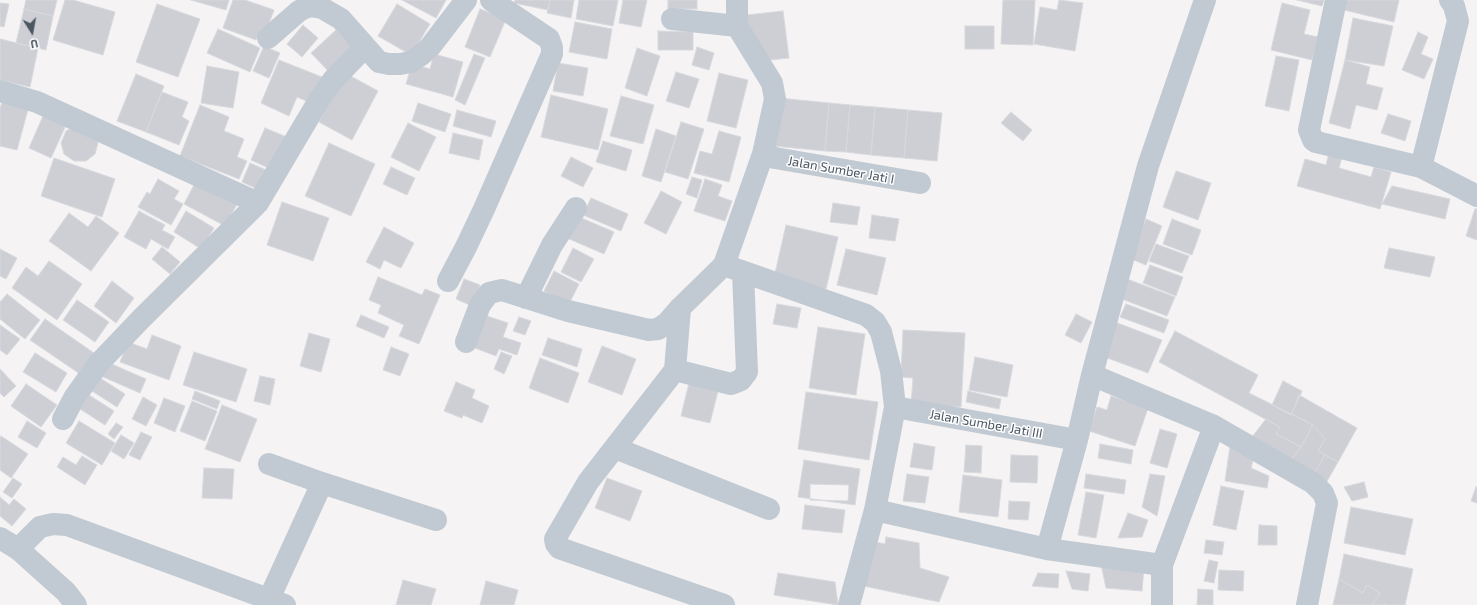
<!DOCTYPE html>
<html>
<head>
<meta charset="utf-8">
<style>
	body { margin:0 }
	#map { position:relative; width:1477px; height:605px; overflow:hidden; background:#f5f3f3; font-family:"Exo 2",sans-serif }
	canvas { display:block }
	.north { position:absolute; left:12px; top:12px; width:40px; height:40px; -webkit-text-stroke:3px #fff; paint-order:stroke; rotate:169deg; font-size:11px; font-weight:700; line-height:16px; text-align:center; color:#4a5661 }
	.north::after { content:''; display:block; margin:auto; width:14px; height:18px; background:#4a5661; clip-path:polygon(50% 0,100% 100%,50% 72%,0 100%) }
</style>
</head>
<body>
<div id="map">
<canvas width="1477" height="605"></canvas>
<div class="north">U</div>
</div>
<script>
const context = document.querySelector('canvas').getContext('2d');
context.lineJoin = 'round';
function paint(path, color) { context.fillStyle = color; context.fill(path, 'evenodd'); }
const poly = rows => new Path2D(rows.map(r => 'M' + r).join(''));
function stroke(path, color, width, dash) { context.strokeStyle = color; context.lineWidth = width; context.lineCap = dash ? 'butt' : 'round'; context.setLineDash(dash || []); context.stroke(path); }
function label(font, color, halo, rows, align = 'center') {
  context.font = font + ' "Exo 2",sans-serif'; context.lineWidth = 3; context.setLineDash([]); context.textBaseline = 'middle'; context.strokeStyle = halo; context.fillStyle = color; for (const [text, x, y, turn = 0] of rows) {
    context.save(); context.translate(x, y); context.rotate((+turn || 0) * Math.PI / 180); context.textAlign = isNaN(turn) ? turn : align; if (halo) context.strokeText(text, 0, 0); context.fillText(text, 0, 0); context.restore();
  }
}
const building = poly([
	[26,0,57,0,53,16,24,9,26,0],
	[65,0,73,0,115,12,103,55,53,40,65,0],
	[191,0,229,0,226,10,191,0],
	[233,0,245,0,274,10,265,34,259,33,256,40,223,28,233,0],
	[402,0,446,0,436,18,402,0],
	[515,0,550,0,548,10,514,3,515,0],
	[550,0,574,0,571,18,547,13,550,0],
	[579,0,618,0,613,26,576,19,579,0],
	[623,0,647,0,641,27,619,23,623,0],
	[668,0,697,0,697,9,668,9,668,0],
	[1003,0,1035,0,1033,45,1001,44,1003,0],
	[1059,0,1083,3,1075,51,1034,44,1040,7,1057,10,1059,0],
	[1297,0,1324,0,1322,6,1297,0],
	[1346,0,1399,0,1394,22,1344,10,1346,0],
	[0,3,9,4,4,27,0,26,0,3],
	[1282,3,1310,10,1304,34,1318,37,1312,60,1271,50,1282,3],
	[157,4,200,19,178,77,136,62,157,4],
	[397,4,430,24,411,55,378,36,397,4],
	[24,9,53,16,46,50,16,43,24,9],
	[480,9,506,19,490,57,465,47,480,9],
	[783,11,789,58,761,61,750,44,747,15,783,11],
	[1353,18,1393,26,1384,66,1345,60,1353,18],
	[575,22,612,29,607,59,569,52,575,22],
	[303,25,318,38,302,57,287,44,303,25],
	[965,26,994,26,994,49,965,49,965,26],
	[218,29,260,48,250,72,207,53,218,29],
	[336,30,355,50,330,73,311,53,336,30],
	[658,31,693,32,693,50,658,50,658,31],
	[1418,32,1428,37,1421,54,1433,59,1424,79,1402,70,1418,32],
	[0,39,38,48,30,87,0,80,0,39],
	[264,46,280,53,269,78,253,71,264,46],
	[697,47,714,53,709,70,692,65,697,47],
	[637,48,660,56,647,96,625,88,637,48],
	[434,54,463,62,453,97,406,84,412,64,430,69,434,54],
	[474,54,485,58,465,105,455,100,474,54],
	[1276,56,1299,60,1289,111,1265,106,1276,56],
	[279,60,322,77,311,103,297,97,289,116,261,103,279,60],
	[1345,60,1370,67,1366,84,1383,88,1377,110,1356,105,1350,129,1329,123,1345,60],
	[558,63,588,68,583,96,553,91,558,63],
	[207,66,239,72,233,108,201,103,207,66],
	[676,72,699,79,689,108,666,101,676,72],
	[345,73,378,91,352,140,319,122,345,73],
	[719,73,748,80,736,128,707,121,719,73],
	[136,74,164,86,146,132,117,121,136,74],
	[162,92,188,102,182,117,189,121,179,145,146,132,162,92],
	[4,95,30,102,17,150,0,146,0,109,4,95],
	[551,95,608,109,598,150,541,137,551,95],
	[621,96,654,105,643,144,610,136,621,96],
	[779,98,829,103,825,151,774,146,779,98],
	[418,103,451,114,445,132,412,121,418,103],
	[829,103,850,105,846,152,825,151,829,103],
	[200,105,229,117,224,131,244,139,237,157,247,161,239,179,180,156,200,105],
	[850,105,875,107,871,155,846,152,850,105],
	[875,107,908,110,904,158,871,155,875,107],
	[457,110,496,121,491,137,453,126,457,110],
	[908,110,942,113,937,161,904,158,908,110],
	[1011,112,1032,130,1023,141,1001,123,1011,112],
	[1388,114,1411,121,1405,141,1381,133,1388,114],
	[43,116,66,125,51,158,29,148,43,116],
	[681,122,704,129,688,179,665,172,681,122],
	[408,123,436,137,419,171,391,157,408,123],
	[71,128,97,137,98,143,95,154,86,161,74,161,64,154,61,143,66,131,71,128],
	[265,128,289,138,275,171,251,160,265,128],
	[656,129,676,136,661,182,642,176,656,129],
	[719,131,741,137,729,182,694,173,700,151,712,154,719,131],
	[453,133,483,140,479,160,449,153,453,133],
	[603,141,632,150,626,171,596,162,603,141],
	[329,143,375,164,351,216,305,196,329,143],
	[1329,153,1342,157,1339,168,1371,177,1374,167,1391,172,1380,209,1297,186,1305,159,1326,165,1329,153],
	[571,157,593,168,583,187,561,176,571,157],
	[54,158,115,179,102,217,41,196,54,158],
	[250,163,271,172,262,191,242,182,250,163],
	[391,167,415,178,407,195,383,184,391,167],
	[1176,171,1211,183,1198,220,1163,207,1176,171],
	[692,177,702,180,697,198,686,194,692,177],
	[158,179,179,191,174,199,183,204,171,225,138,207,147,192,150,194,158,179],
	[705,179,722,185,718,196,732,201,725,221,694,211,705,179],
	[195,183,237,204,225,226,184,204,195,183],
	[1392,186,1450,199,1445,219,1382,204,1392,186],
	[661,191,682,202,666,234,644,223,661,191],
	[591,198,628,214,621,231,583,215,591,198],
	[282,202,329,218,313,261,267,245,282,202],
	[833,203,860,207,857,225,830,222,833,203],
	[1475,209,1477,209,1477,240,1466,236,1475,209],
	[139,211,165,225,162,230,175,237,168,249,151,239,146,249,124,237,139,211],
	[186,211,214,228,201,249,174,232,186,211],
	[69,213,88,227,96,216,119,233,91,271,49,241,69,213],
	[872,215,899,219,895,241,869,238,872,215],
	[577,216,614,232,604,254,567,238,577,216],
	[1146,219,1162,226,1146,265,1131,259,1146,219],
	[1172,219,1201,230,1192,255,1163,244,1172,219],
	[786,225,838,237,826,289,774,278,786,225],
	[384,227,414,243,401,268,384,260,380,269,366,262,384,227],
	[1156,244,1189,256,1182,273,1149,261,1156,244],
	[162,247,180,262,170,274,152,259,162,247],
	[573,248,594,259,581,282,561,272,573,248],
	[1389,248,1435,257,1430,277,1384,268,1389,248],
	[0,249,17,258,6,279,0,276,0,249],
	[846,249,886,258,877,295,837,285,846,249],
	[49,261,82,284,57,320,12,288,26,267,38,276,49,261],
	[1150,265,1183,277,1176,296,1143,283,1150,265],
	[554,271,579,284,569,304,544,291,554,271],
	[378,277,422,295,425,289,440,295,419,344,399,336,404,325,378,313,381,305,369,300,378,277],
	[464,279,480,285,472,306,456,299,464,279],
	[1127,279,1175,297,1167,316,1119,298,1127,279],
	[112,281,134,298,116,323,94,306,112,281],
	[7,294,40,320,25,339,0,319,0,302,7,294],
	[77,300,109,322,95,342,63,320,77,300],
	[777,304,801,308,797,328,773,324,777,304],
	[1126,304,1169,320,1164,333,1120,317,1126,304],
	[1076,314,1092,322,1081,343,1065,335,1076,314],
	[361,315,389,327,384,338,356,326,361,315],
	[487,316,508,323,503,337,521,343,517,355,499,349,496,356,475,348,487,316],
	[519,317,531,321,525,335,513,331,519,317],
	[45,319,94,353,80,374,30,340,45,319],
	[1115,322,1162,340,1148,373,1102,356,1115,322],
	[0,325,20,339,7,355,0,350,0,325],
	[818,327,865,334,856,395,809,388,818,327],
	[903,330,965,333,961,407,911,405,913,378,901,377,903,330],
	[1175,331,1258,375,1249,393,1313,425,1301,447,1276,434,1280,427,1159,362,1175,331],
	[309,333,330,339,321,372,300,366,309,333],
	[152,335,181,346,169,380,120,362,128,342,147,349,152,335],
	[548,338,582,349,577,367,542,355,548,338],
	[602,346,636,359,622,395,588,382,602,346],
	[391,347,409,354,400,376,383,370,391,347],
	[194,352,247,369,236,402,183,385,194,352],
	[501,352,512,356,504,374,494,369,501,352],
	[35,353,67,373,56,392,23,372,35,353],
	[975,357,1013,365,1007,397,969,390,975,357],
	[540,358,579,373,568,403,529,388,540,358],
	[107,362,146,379,140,393,101,376,107,362],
	[0,369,16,386,4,397,0,393,0,369],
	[260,376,275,379,270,405,254,401,260,376],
	[100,378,125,394,117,407,92,391,100,378],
	[1283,381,1302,391,1291,415,1272,405,1283,381],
	[456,382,475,390,472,398,489,406,482,423,463,415,462,418,444,411,456,382],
	[689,383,718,391,710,423,681,416,689,383],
	[26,384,57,405,41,427,11,406,26,384],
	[195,391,220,401,217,409,192,399,195,391],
	[968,391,1001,399,999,409,966,402,968,391],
	[806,392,878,402,869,460,798,449,806,392],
	[89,395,114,411,105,425,80,409,89,395],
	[1299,395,1357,428,1338,462,1318,451,1325,439,1313,425,1292,414,1299,395],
	[1111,396,1148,408,1135,446,1089,431,1097,407,1107,410,1111,396],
	[143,397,157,405,146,426,132,419,143,397],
	[164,398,185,406,175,432,154,423,164,398],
	[192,401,217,411,205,441,180,431,192,401],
	[222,405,257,419,240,462,205,449,222,405],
	[1266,419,1280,427,1276,434,1301,447,1289,463,1252,437,1266,419],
	[27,421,46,433,37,448,18,437,27,421],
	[79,421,115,443,102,465,66,443,79,421],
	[116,423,123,427,114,439,108,434,116,423],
	[1313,425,1325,439,1318,451,1325,455,1313,476,1289,463,1301,447,1313,425],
	[1160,429,1177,434,1167,468,1150,463,1160,429],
	[141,432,152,437,140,460,129,455,141,432],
	[121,435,134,443,124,459,111,451,121,435],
	[1,436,28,454,11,478,0,470,0,438,1,436],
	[914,443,935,447,932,470,910,467,914,443],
	[1100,444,1133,450,1131,464,1098,458,1100,444],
	[966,445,982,446,981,473,964,472,966,445],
	[1230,446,1254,456,1251,468,1269,476,1267,488,1225,481,1230,446],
	[1011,455,1038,456,1037,483,1010,482,1011,455],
	[1325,455,1338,462,1326,483,1313,476,1325,455],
	[82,456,97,465,85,485,57,467,63,457,76,465,82,456],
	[804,460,860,469,855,505,798,497,804,460],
	[204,468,234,469,232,499,202,498,204,468],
	[907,474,929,477,925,503,903,501,907,474],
	[1086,474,1126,480,1124,494,1084,488,1086,474],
	[1150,474,1165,476,1157,516,1142,507,1150,474],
	[963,475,1002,480,998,517,959,512,963,475],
	[13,478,22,484,12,498,3,492,13,478],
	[607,478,642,491,630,521,595,508,607,478],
	[1364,482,1368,497,1352,501,1344,487,1364,482],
	[810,484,849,485,848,501,810,500,810,484],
	[1221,486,1244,491,1236,530,1213,525,1221,486],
	[1476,487,1477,487,1477,503,1471,501,1476,487],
	[1086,492,1104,495,1096,538,1078,535,1086,492],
	[0,497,9,505,14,499,26,509,12,526,0,516,0,497],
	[1009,501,1030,502,1028,520,1008,519,1009,501],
	[805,505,845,510,842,533,802,529,805,505],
	[1351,507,1413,519,1405,555,1344,543,1351,507],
	[1128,513,1148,520,1142,537,1118,538,1128,513],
	[1259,525,1277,526,1277,545,1258,545,1259,525],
	[886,537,919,543,920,568,949,577,939,602,864,586,876,542,885,544,886,537],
	[1206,540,1224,542,1222,555,1204,553,1206,540],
	[1344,554,1413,569,1405,605,1386,605,1384,604,1383,605,1372,605,1380,593,1367,585,1363,593,1339,579,1344,554],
	[1209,560,1218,562,1214,583,1204,581,1209,560],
	[1101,564,1144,567,1142,591,1106,588,1101,564],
	[1219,570,1244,571,1243,591,1218,590,1219,570],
	[1066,571,1090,574,1088,591,1072,589,1066,571],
	[778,573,835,582,838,605,774,595,778,573],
	[1038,573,1059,574,1058,588,1032,586,1038,573],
	[1339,579,1363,593,1367,585,1380,593,1372,605,1333,605,1339,579],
	[403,580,436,589,431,605,396,605,403,580],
	[486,581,518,590,514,605,480,605,486,581],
	[1198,589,1213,590,1213,605,1197,605,1198,589]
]);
paint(building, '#cdcfd5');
stroke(building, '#d7d9de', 1);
stroke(poly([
	[737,0,737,26,772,83,775,99,763,154,724,265,866,315,875,322,881,332,891,371,895,407,875,510,849,605],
	[1336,0,1309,130,1313,140,1316,142,1421,167,1477,196],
	[672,19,737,26],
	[268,38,299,11,309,6,322,8,341,19,379,62,389,64,400,64,411,62,421,55,430,47,466,0],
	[0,91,37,102,258,203],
	[763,154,775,158,920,183],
	[1421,167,1458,21,1454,6,1450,0],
	[448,281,466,247,484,209,552,54,552,47,549,39,491,0],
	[526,298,552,245,576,208],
	[466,342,480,305,489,293,502,290,568,311,649,330,658,329,667,323,680,308,724,265],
	[675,370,680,308],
	[895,407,1077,440],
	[63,419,74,398,99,363,141,319,258,203,319,100,333,80,365,47],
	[1214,426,1313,483,1323,493,1327,503,1307,605],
	[615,448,769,509],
	[322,483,436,520],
	[875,510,1047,549,1162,565],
	[0,538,18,549,66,592,76,605],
	[18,549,40,527,53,524,67,525,285,605],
	[1047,549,1077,440,1092,375],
	[269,599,322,483,269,464],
	[724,605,559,548,556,544,555,539,588,482,675,370,731,384,741,380,747,372,743,272],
	[1162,605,1162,565,1214,426,1092,375,1148,166,1205,0]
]), '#c1cad2', 22);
label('13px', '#4a5661', '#fff', [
	["Jalan Sumber Jati I",841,170,10],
	["Jalan Sumber Jati III",986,424,10]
]);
</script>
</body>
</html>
